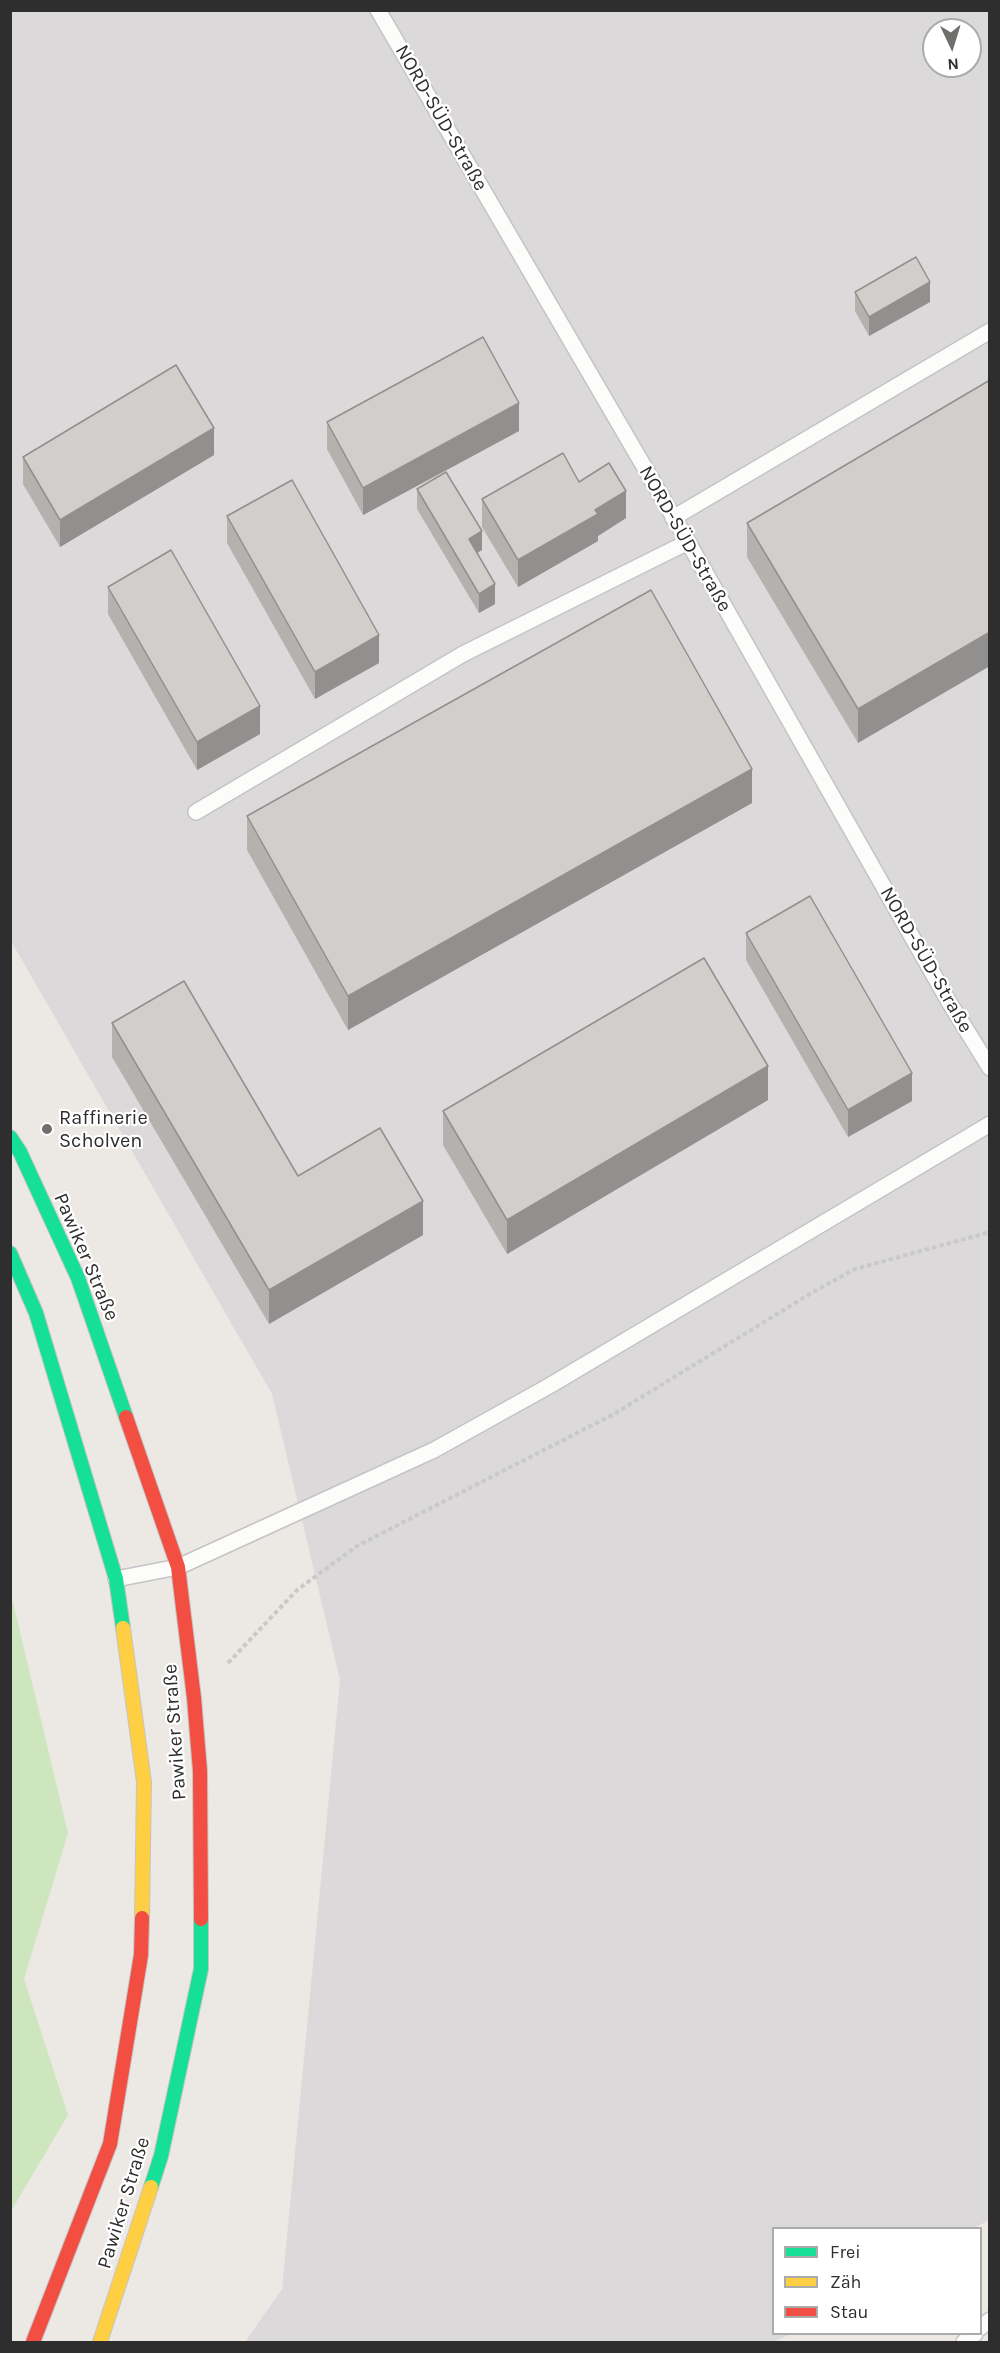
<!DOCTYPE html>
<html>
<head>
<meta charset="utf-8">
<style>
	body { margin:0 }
	#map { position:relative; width:1000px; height:2353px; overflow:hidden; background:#ece8e4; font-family:Karla,sans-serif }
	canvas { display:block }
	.frame { position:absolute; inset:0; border:12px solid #2e2e2e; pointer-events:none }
	.legend { position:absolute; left:772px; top:2227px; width:210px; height:108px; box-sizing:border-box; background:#fff; border:2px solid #ababab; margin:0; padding:8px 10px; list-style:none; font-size:18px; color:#2e2e2e }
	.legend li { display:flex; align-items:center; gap:12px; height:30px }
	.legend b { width:30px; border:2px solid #ababab }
	.north { position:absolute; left:922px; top:18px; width:60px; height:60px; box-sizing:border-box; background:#fff; border:2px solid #ababab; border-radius:50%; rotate:176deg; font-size:16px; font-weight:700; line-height:24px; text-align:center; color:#2e2e2e }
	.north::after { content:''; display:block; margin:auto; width:21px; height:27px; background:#706f6e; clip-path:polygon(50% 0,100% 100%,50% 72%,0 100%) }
</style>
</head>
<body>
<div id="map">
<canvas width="1000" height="2353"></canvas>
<div class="frame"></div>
<ul class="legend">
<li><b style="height:8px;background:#16e098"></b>Frei</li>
<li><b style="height:8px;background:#ffcf43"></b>Zäh</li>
<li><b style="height:8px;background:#f24e42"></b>Stau</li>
</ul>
<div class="north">N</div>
</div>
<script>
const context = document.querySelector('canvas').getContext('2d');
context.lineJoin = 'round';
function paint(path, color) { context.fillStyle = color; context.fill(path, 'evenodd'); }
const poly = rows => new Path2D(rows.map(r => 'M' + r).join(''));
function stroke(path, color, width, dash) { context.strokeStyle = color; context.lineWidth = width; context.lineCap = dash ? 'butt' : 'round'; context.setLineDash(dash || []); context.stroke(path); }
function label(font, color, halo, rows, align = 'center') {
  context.font = font + ' Karla,sans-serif'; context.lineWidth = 4.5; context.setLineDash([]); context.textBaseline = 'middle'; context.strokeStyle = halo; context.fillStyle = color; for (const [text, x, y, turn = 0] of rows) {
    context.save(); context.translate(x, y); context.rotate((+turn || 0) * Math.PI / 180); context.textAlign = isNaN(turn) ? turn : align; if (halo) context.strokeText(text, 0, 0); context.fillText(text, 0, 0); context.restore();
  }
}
paint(poly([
	[10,11,989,11,989,2220,974,2228,774,2228,774,2334,790,2334,774,2342,245,2342,282,2289,340,1680,272,1394,11,941],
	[934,30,970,30,970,66,934,66]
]), '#dcd9db');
paint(poly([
	[10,1590,68,1833,24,1979,68,2115,11,2211]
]), '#cee6be');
const lane = poly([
	[378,10,688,542,949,1002,990,1068],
	[673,518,990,331],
	[196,812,463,654,688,542],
	[116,1579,178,1567,434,1450,549,1386,990,1124],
	[980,2328,990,2320],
	[964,2342,975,2334]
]);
const fast = poly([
	[10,1137,20,1152,78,1278,126,1417],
	[10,1253,36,1313,116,1579,123,1628],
	[151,2187,161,2156,201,1969,201,1919]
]);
const slow = poly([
	[123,1628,144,1782,142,1918],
	[100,2342,151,2187]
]);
const jam = poly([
	[126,1417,178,1567,194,1698,200,1771,201,1919],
	[33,2342,110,2144,141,1955,142,1918]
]);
stroke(lane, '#c5c4c5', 18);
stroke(fast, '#c5c4c5', 16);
stroke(slow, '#c5c4c5', 16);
stroke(jam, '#c5c4c5', 16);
stroke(poly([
	[228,1663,297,1590,357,1546,614,1414,813,1292,855,1269,990,1232]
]), '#c9c9c8', 4, [4.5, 3]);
stroke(lane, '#fcfcfb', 15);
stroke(fast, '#16e098', 14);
stroke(slow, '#ffcf43', 14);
stroke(jam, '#f24e42', 14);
paint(poly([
	[855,292,930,302,869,336,855,311],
	[990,380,858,743,747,557,747,523],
	[327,422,519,431,363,515,327,449],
	[214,455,60,547,23,484,23,457],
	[579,482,626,518,598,536,598,541,518,587,482,527,482,499],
	[417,489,482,550,477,553,495,604,479,613,417,509],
	[227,516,379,663,315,699,227,543],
	[108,587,260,734,197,770,108,614],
	[752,803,348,1030,247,850,247,816],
	[746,933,912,1101,848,1137,746,960],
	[112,1023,298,1176,423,1235,269,1324,112,1057],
	[768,1100,507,1254,443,1145,443,1111]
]), '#b4b1af');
paint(poly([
	[930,282,930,302,869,336,869,317],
	[519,403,519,431,363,515,363,488],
	[214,428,214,455,60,547,60,520],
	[626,491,626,518,598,536,598,541,518,587,518,560],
	[482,531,482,550,469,558,469,539],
	[495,584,495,604,479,613,479,594],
	[990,632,990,666,858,743,858,709],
	[379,635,379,663,315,699,315,672],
	[260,706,260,734,197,770,197,742],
	[752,769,752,803,348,1030,348,996],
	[768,1066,768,1100,507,1254,507,1220],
	[912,1073,912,1101,848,1137,848,1110],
	[423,1201,423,1235,269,1324,269,1290]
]), '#92908e');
const building = poly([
	[916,257,930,282,869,317,855,292,916,257],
	[483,337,519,403,363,488,327,422,483,337],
	[176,365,214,428,60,520,23,457,176,365],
	[990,380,990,632,858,709,747,523,990,380],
	[563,453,579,482,609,463,626,491,595,510,598,514,518,560,482,499,563,453],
	[446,472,482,531,469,539,495,584,479,594,417,489,446,472],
	[292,480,379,635,315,672,227,516,292,480],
	[171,550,260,706,197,742,108,587,171,550],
	[651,590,752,769,348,996,247,816,651,590],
	[810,896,912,1073,848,1110,746,933,810,896],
	[704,958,768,1066,507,1220,443,1111,704,958],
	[184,981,298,1176,380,1128,423,1201,269,1290,112,1023,184,981]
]);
paint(building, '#d1cecb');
stroke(building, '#92908e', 1.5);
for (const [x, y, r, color] of [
	[47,1129,6,"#706f6e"]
]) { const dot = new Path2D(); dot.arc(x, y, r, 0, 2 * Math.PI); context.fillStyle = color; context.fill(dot); stroke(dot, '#fff', 2); }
label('20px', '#2e2e2e', '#fff', [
	["NORD-SÜD-Straße",441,118,60],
	["NORD-SÜD-Straße",685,539,60],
	["NORD-SÜD-Straße",926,960,60],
	["Pawiker Straße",86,1257,67],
	["Pawiker Straße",175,1732,-94],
	["Pawiker Straße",124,2203,-73]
]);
label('20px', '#2e2e2e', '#fff', [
	["Raffinerie",59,1118],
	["Scholven",59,1141]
], 'left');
</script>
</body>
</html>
